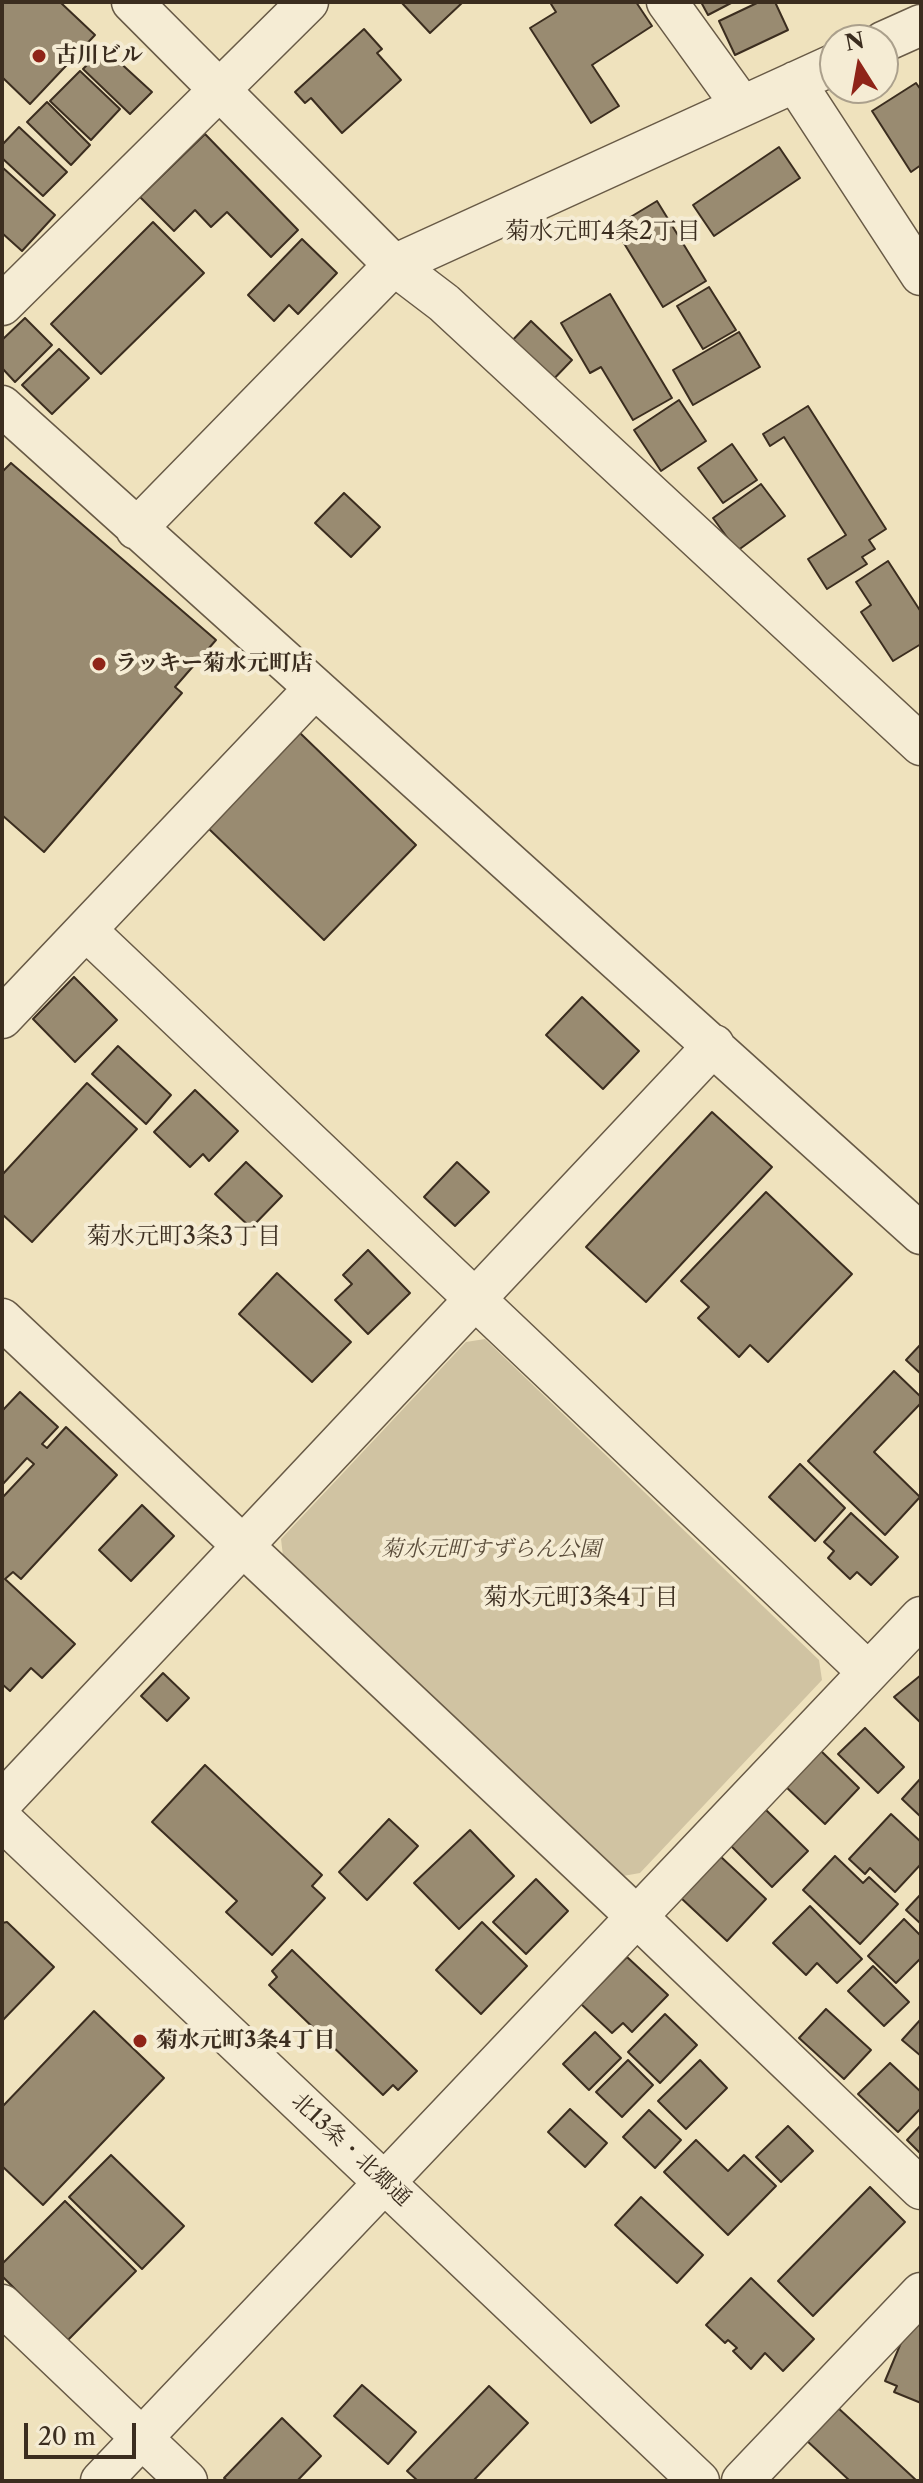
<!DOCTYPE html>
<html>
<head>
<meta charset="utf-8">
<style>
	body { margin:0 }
	#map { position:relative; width:923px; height:2483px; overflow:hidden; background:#efe2bd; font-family:"Libre Caslon Text",serif }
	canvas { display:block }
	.frame { position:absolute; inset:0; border:4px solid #3b2d1f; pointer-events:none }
	.north { position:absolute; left:819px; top:24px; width:80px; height:80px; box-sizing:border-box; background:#f5ecd4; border:2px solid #aba08c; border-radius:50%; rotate:349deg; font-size:22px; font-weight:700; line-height:32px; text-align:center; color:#3b2d1f }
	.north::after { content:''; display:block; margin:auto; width:28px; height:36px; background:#8f2418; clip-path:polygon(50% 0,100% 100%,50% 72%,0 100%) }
	.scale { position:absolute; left:24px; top:2423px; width:112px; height:36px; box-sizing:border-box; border:4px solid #3b2d1f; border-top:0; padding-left:10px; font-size:24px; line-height:28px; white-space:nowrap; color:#3b2d1f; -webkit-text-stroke:6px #f5ecd4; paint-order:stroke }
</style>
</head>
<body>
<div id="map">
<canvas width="923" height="2483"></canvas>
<div class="frame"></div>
<div class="north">N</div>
<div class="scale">20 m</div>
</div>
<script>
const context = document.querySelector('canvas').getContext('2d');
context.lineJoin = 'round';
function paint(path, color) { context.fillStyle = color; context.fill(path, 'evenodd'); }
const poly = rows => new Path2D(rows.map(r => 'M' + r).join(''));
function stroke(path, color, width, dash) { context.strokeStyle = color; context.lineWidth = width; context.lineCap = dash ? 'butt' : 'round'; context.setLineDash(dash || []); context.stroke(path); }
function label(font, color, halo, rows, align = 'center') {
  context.font = font + ' "Libre Caslon Text","Noto Serif JP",serif'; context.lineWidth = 8; context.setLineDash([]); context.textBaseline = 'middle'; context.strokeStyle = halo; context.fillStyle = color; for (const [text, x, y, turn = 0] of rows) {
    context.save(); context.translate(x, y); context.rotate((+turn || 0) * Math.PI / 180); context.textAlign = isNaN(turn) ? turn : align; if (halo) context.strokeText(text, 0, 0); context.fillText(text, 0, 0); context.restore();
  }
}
paint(poly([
	[485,1339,819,1660,822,1680,640,1873,623,1876,283,1556,281,1539,466,1342]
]), '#d0c3a2');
const building = poly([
	[2,2,60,2,95,35,30,104,2,77,2,2],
	[401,2,463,2,430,33,401,2],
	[554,2,636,2,652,26,592,65,619,106,591,123,530,28,556,12,551,4,554,2],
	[701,2,733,2,708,15,701,2],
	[759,2,775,2,788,30,735,55,719,21,759,2],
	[364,29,382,49,377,53,401,80,342,133,311,98,305,103,295,92,364,29],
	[104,48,152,92,130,114,83,69,104,48],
	[80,71,120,109,91,140,50,101,80,71],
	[916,83,921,90,921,165,911,172,872,111,916,83],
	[47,102,90,145,71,165,27,122,47,102],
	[19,127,67,172,43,196,2,158,2,145,19,127],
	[205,134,298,230,271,257,227,212,211,227,195,210,174,231,140,197,205,134],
	[779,147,800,178,714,236,693,205,779,147],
	[2,167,55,215,22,251,2,233,2,167],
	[657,201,706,281,663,307,614,227,657,201],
	[153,222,204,273,101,374,51,324,153,222],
	[302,239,337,273,298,314,289,305,274,321,248,295,302,239],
	[709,287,736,330,703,349,677,306,709,287],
	[610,294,672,398,633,420,601,367,590,373,561,323,610,294],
	[25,318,52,345,15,382,2,368,2,340,25,318],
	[531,321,572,360,547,386,506,347,531,321],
	[739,332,760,367,693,405,673,370,739,332],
	[59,349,89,378,52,414,22,385,59,349],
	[679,400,706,441,661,471,634,430,679,400],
	[808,406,886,529,869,540,875,549,862,557,867,564,827,589,808,559,846,535,784,437,770,446,763,434,808,406],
	[732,444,757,480,723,503,698,468,732,444],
	[11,463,216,640,175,687,182,693,44,852,2,815,2,472,11,463],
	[761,484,785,516,737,551,713,518,761,484],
	[344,493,380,527,351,557,315,523,344,493],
	[888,561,921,612,921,644,893,661,861,612,871,605,856,582,888,561],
	[300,733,416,845,324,940,208,828,300,733],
	[74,977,117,1020,75,1062,33,1019,74,977],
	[582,997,639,1051,603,1089,546,1035,582,997],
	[118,1046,171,1095,146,1124,92,1074,118,1046],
	[87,1083,137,1129,32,1242,2,1214,2,1175,87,1083],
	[195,1090,238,1131,209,1161,203,1154,190,1167,154,1132,195,1090],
	[712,1112,772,1167,646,1302,586,1247,712,1112],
	[246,1162,282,1196,251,1228,215,1194,246,1162],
	[457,1162,489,1192,455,1226,424,1197,457,1162],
	[766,1192,852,1274,768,1362,750,1345,739,1357,698,1318,709,1307,681,1281,766,1192],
	[368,1250,410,1293,368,1334,335,1300,352,1284,343,1275,368,1250],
	[277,1273,351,1342,312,1382,239,1314,277,1273],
	[921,1344,921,1374,906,1360,921,1344],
	[894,1371,921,1397,921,1403,874,1452,920,1497,885,1535,808,1461,894,1371],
	[20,1392,58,1427,42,1444,47,1448,66,1427,117,1475,21,1579,13,1572,5,1579,75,1644,42,1678,31,1668,10,1691,2,1684,2,1498,34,1464,27,1458,2,1485,2,1411,20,1392],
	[800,1464,845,1508,815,1541,769,1497,800,1464],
	[142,1505,174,1536,131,1581,99,1550,142,1505],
	[851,1513,898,1557,871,1585,857,1572,850,1579,828,1558,834,1551,824,1542,851,1513],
	[163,1673,189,1698,167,1721,141,1696,163,1673],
	[921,1675,921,1723,894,1697,921,1675],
	[865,1728,904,1767,878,1793,838,1754,865,1728],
	[819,1749,859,1788,825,1824,784,1785,819,1749],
	[205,1765,322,1875,312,1886,325,1898,272,1955,226,1912,237,1901,152,1822,205,1765],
	[921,1778,921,1817,902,1799,921,1778],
	[765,1809,808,1851,772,1887,730,1845,765,1809],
	[891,1814,921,1842,921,1864,895,1892,870,1868,865,1874,849,1859,891,1814],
	[389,1819,418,1846,367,1900,339,1872,389,1819],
	[470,1830,514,1876,459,1929,414,1883,470,1830],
	[720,1856,766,1899,727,1941,681,1898,720,1856],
	[835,1856,863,1883,869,1877,898,1904,860,1944,803,1890,835,1856],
	[536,1879,568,1911,526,1954,493,1922,536,1879],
	[921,1894,921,1924,906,1910,921,1894],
	[810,1906,862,1959,837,1983,817,1963,806,1975,773,1943,810,1906],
	[904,1919,921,1936,921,1958,896,1983,868,1956,904,1919],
	[7,1922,54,1967,2,2021,2,1923,7,1922],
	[482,1922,527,1966,481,2014,436,1970,482,1922],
	[292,1950,417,2071,398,2090,393,2085,383,2095,269,1985,277,1977,272,1971,292,1950],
	[627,1957,668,1995,632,2032,623,2023,612,2033,581,2004,627,1957],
	[873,1966,909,2002,884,2026,848,1991,873,1966],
	[826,2009,871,2050,844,2079,799,2038,826,2009],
	[94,2011,164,2078,43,2205,2,2166,2,2107,94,2011],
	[665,2014,697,2045,660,2083,628,2052,665,2014],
	[921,2019,921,2056,902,2040,921,2019],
	[595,2032,621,2058,589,2090,563,2064,595,2032],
	[628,2060,653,2085,622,2117,596,2092,628,2060],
	[700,2060,727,2088,686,2129,658,2101,700,2060],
	[890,2063,921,2092,921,2108,898,2132,858,2094,890,2063],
	[570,2109,607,2143,585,2167,548,2132,570,2109],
	[649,2110,681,2140,655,2168,623,2137,649,2110],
	[921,2125,921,2154,907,2140,921,2125],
	[788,2126,813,2151,781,2182,756,2157,788,2126],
	[696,2140,728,2171,744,2155,776,2186,728,2235,664,2172,696,2140],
	[111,2155,184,2226,142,2269,69,2197,111,2155],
	[870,2187,905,2222,813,2316,778,2281,870,2187],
	[641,2197,703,2255,677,2283,615,2225,641,2197],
	[65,2201,136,2271,67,2341,2,2276,2,2264,65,2201],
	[751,2278,814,2339,783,2371,765,2353,751,2369,733,2351,737,2348,728,2340,725,2343,706,2325,751,2278],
	[911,2319,921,2323,921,2403,894,2392,897,2386,885,2381,911,2319],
	[362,2385,416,2432,388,2464,334,2416,362,2385],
	[489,2386,528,2423,473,2481,418,2481,407,2471,489,2386],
	[836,2406,917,2481,850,2481,805,2439,836,2406],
	[282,2418,321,2456,297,2481,228,2481,224,2478,282,2418]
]);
paint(building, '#998b71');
stroke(building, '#3b2d1f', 2);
const minor = poly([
	[132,2,394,265,444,303,921,745],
	[667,2,742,106],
	[883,42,921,25],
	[795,82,921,275],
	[2,305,308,2],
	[2,406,921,1234],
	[136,529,394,265,835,64],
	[86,930,867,1671],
	[2,1018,315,688],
	[2,1319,636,1916,921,2189],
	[2,1802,714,1045],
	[2,1820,699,2481],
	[2,2305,187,2481],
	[101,2481,921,1617],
	[742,2481,921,2293]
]);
stroke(minor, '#685a46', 43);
stroke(minor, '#f5ecd4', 40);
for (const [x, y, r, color] of [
	[39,56,8,"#8f2418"],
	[99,664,8,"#8f2418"],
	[140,2041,8,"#8f2418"]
]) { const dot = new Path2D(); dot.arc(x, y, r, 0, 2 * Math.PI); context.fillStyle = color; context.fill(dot); stroke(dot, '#f5ecd4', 3); }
label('bold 22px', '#3b2d1f', '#f5ecd4', [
	["古川ビル",55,56],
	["ラッキー菊水元町店",115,664],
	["菊水元町3条4丁目",156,2041]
], 'left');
label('italic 22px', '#594b39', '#f5ecd4', [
	["菊水元町すずらん公園",491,1550]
]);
label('22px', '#3b2d1f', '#f5ecd4', [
	["北13条・北郷通",351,2150,43]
]);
label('24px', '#3b2d1f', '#f5ecd4', [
	["菊水元町4条2丁目",603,232],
	["菊水元町3条3丁目",184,1237],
	["菊水元町3条4丁目",581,1598]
]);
</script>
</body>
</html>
